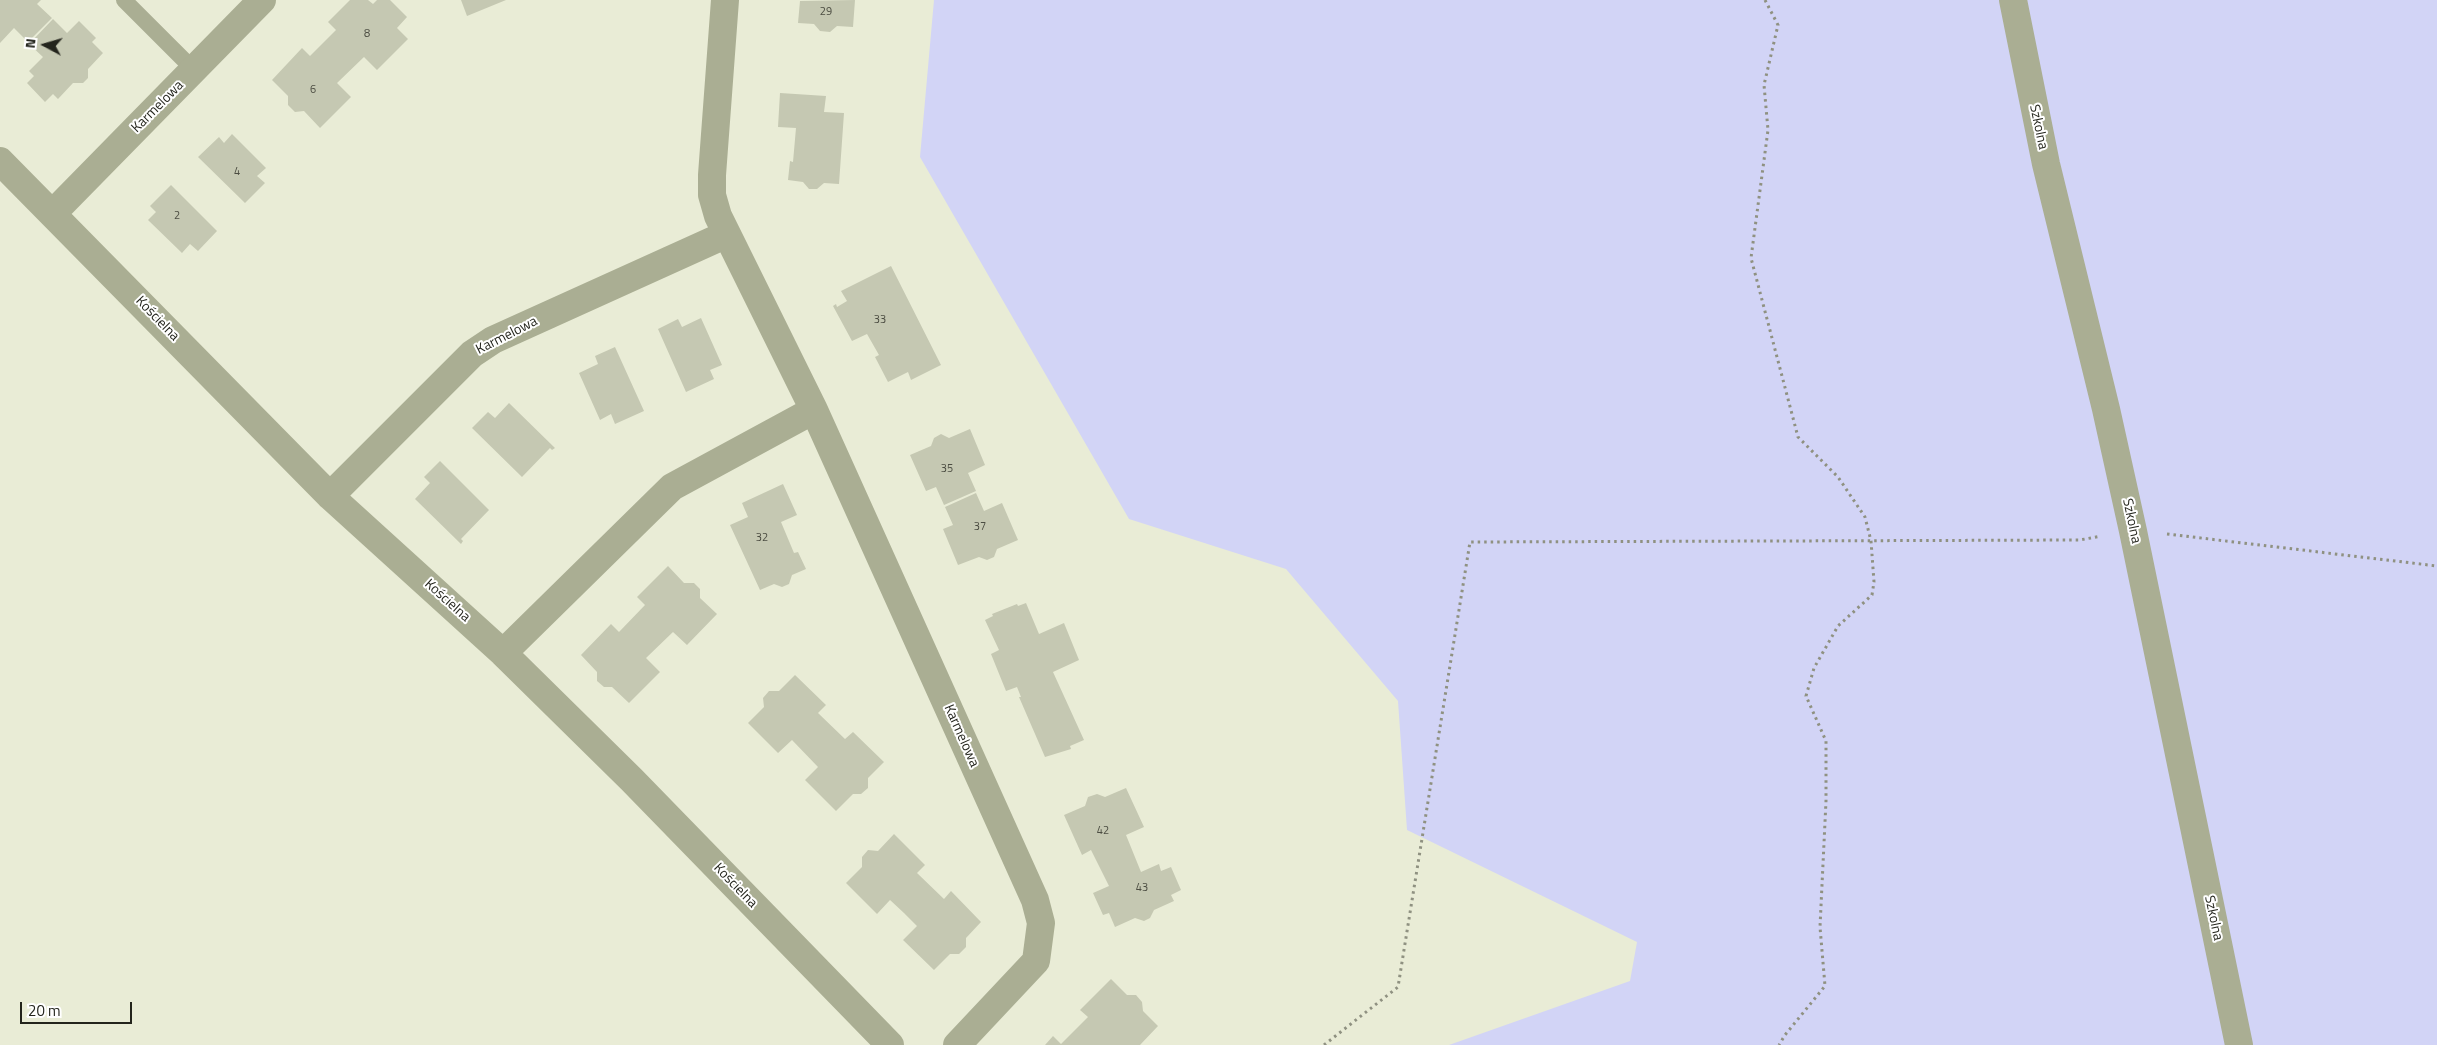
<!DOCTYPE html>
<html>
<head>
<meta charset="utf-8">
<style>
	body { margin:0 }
	#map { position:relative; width:2437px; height:1045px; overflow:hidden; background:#e9ecd6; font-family:"Titillium Web",sans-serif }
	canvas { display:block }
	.north { position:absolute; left:20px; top:20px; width:50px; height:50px; -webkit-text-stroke:4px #fff; paint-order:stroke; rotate:276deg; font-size:14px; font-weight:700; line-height:20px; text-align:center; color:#23241c }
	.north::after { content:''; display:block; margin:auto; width:18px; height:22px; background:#23241c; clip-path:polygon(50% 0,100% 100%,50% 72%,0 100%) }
	.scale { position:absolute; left:20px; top:1002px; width:112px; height:22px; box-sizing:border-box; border:2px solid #23241c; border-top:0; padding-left:6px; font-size:15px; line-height:18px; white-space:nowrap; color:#23241c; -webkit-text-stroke:4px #fff; paint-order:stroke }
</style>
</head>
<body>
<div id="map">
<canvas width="2437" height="1045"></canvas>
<div class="north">N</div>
<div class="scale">20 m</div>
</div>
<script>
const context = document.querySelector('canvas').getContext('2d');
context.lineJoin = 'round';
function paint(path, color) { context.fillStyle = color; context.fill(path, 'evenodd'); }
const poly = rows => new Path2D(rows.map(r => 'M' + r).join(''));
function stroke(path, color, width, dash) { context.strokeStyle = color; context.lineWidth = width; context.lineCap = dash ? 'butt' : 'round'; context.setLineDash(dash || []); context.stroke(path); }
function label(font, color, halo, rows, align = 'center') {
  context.font = font + ' "Titillium Web",sans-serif'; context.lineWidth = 4; context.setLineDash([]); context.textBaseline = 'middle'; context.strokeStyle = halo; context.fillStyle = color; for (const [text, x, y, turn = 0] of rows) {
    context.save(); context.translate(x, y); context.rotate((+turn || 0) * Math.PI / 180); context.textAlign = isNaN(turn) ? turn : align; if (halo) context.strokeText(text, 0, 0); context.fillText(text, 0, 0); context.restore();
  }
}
paint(poly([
	[934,0,2437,0,2437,1045,1449,1045,1630,981,1637,942,1407,830,1398,701,1286,569,1129,519,920,157]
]), '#d2d4f6');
paint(poly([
	[0,0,41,0,37,4,52,18,28,42,14,28,0,43],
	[350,0,368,0,373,4,377,0,390,0,407,17,397,28,408,39,377,70,364,57,337,83,351,97,320,128,304,111,295,112,288,105,288,96,272,80,302,48,310,56,336,30,328,22],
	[461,0,506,0,467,16],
	[855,0,853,27,837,26,830,32,820,31,814,24,798,23,800,1],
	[53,19,67,33,79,21,96,38,92,42,103,53,88,69,88,78,83,83,73,83,58,99,53,94,45,102,27,83,34,76,29,71,43,57,29,44],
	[780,93,826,96,824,112,844,113,839,184,824,183,817,189,809,189,803,182,788,180,790,161,793,162,796,128,778,127],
	[232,134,266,168,257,176,265,183,245,203,198,157,219,137,224,143],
	[171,185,217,231,198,251,190,244,182,253,148,220,156,212,150,206],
	[891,266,941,365,911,380,908,372,888,382,875,357,879,355,867,334,852,341,833,306,836,304,837,307,847,301,841,291],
	[701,318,722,365,710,370,714,379,686,392,658,329,678,319,682,327],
	[615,347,644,411,615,424,611,414,600,420,579,373,598,364,595,356],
	[509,403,555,448,552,450,550,448,522,477,472,428,488,412,495,418],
	[970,429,985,465,968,473,976,491,944,505,936,487,926,491,910,455,931,446,934,438,941,434,949,438],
	[440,461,489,510,461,539,463,541,461,544,415,499,430,483,424,477],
	[783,484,797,515,781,522,794,553,798,552,806,569,792,575,789,584,782,587,774,584,760,590,730,525,748,517,742,503],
	[976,493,984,511,1002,503,1018,540,997,549,994,557,987,560,979,557,958,565,943,529,953,525,945,507],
	[668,566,684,583,694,583,700,589,700,598,717,614,687,645,673,632,646,658,660,672,629,703,612,687,604,687,597,681,597,672,581,655,611,624,619,632,645,605,637,597],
	[1026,603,1039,634,1064,623,1079,660,1053,672,1084,740,1070,746,1071,749,1045,757,1019,697,1021,697,1017,687,1006,691,991,654,999,650,985,620,993,616,992,614,1017,604,1018,606],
	[795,675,826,705,818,713,845,739,853,732,884,762,868,778,868,788,861,794,853,794,836,811,805,780,818,767,792,740,778,753,748,723,764,707,763,698,769,691,779,691],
	[1126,788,1144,827,1126,835,1141,872,1159,864,1161,871,1171,867,1181,890,1171,895,1174,901,1154,910,1150,918,1144,921,1135,918,1115,927,1109,913,1103,915,1093,893,1109,886,1091,850,1082,855,1064,815,1085,806,1088,797,1097,794,1105,797],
	[894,834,925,865,917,873,944,899,951,891,981,922,966,938,966,947,959,954,950,954,934,970,903,940,917,926,904,913,890,900,877,914,846,883,862,867,862,857,868,850,878,851],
	[1111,979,1127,995,1136,995,1142,1002,1143,1011,1158,1026,1140,1045,1045,1045,1053,1036,1061,1044,1088,1017,1080,1010]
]), '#c5c8b2');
stroke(poly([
	[1765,0,1778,25,1764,85,1768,130,1751,258,1798,437,1838,477,1865,517,1871,541,1874,582,1872,595,1838,626,1814,668,1806,696,1826,741,1826,801,1820,927,1825,986,1785,1035,1779,1045],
	[2167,534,2437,566],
	[1324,1045,1398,987,1470,542,2080,540,2101,536]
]), '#8f9181', 3, [2.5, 4]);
stroke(poly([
	[124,0,194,70]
]), '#aaae93', 16);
stroke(poly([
	[725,0,712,175,712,195,718,216,814,410,1035,900,1041,923,1036,961,957,1045],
	[0,161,330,496,503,653,632,780,890,1045],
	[53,213,262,0],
	[330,496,472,354,493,340,725,235],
	[503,653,672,487,814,410]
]), '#aaae93', 28);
stroke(poly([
	[2013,0,2046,164,2106,409,2133,531,2239,1045]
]), '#aaae93', 28);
label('11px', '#4c4d42', null, [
	["29",826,12],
	["8",367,34],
	["6",313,90],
	["4",237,172],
	["2",177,216],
	["33",880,320],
	["35",947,469],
	["37",980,527],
	["32",762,538],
	["42",1103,831],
	["43",1142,888]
]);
label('14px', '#23241c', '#fff', [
	["Karmelowa",158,107,-45],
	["Szkolna",2038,127,78],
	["Kościelna",157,319,46],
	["Karmelowa",507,336,-27],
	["Szkolna",2131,521,78],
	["Kościelna",447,601,42],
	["Karmelowa",961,736,66],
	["Kościelna",735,886,46],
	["Szkolna",2213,918,78]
]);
</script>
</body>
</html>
